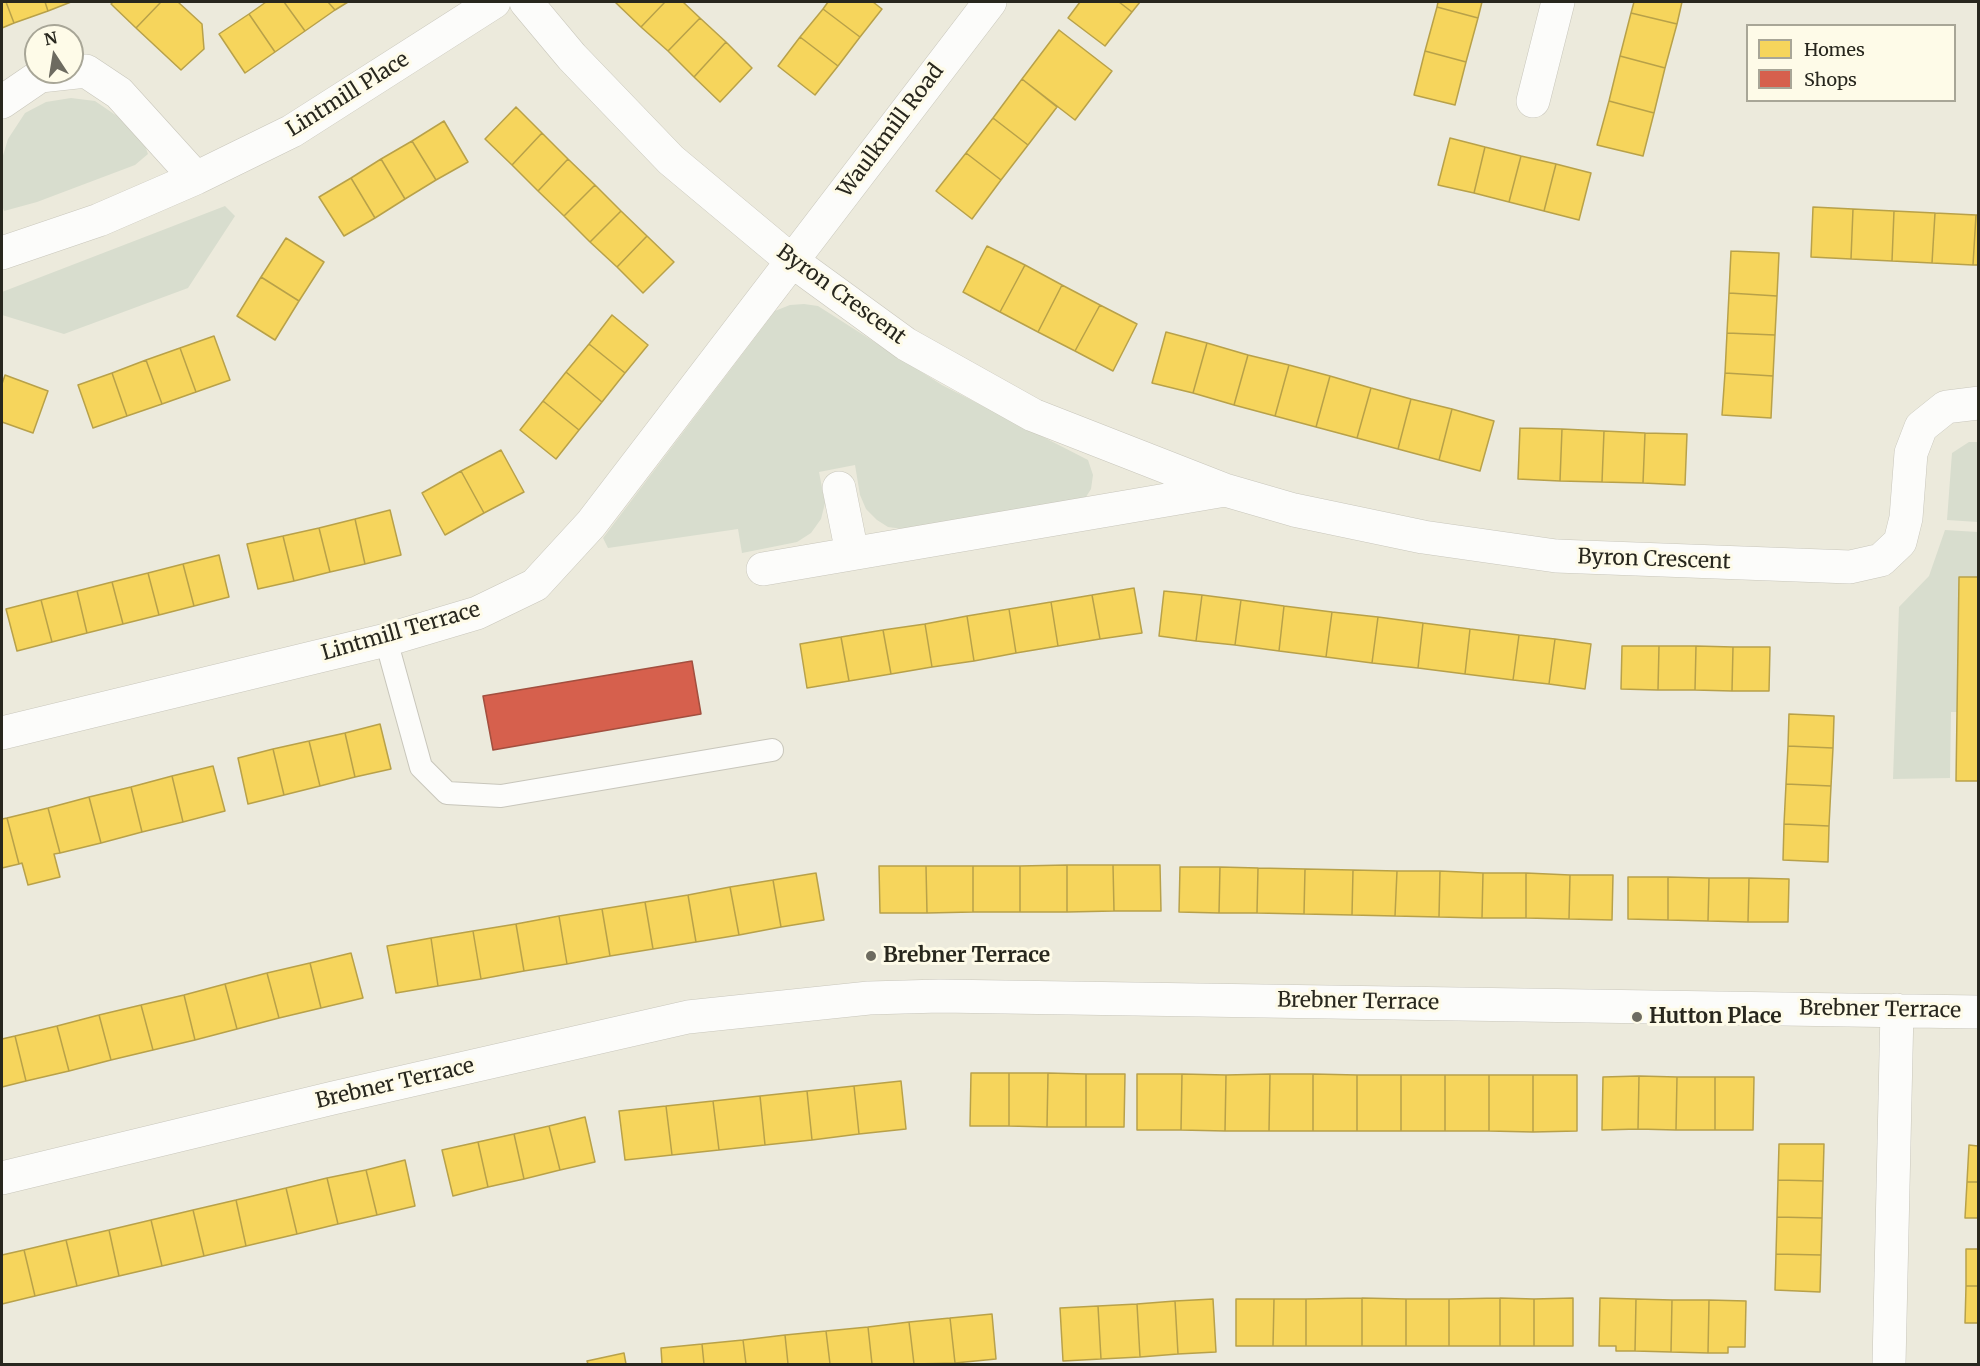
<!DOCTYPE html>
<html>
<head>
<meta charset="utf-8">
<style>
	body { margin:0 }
	#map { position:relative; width:1980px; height:1366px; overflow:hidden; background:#eceadc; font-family:Merriweather,serif }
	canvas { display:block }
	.frame { position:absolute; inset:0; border:3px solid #28271e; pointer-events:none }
	.legend { position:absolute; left:1746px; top:24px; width:210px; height:78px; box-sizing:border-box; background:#fefbe8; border:2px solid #a8a697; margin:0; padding:8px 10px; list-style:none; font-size:18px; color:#28271e }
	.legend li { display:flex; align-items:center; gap:12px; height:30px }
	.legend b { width:30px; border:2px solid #a8a697 }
	.north { position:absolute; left:24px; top:24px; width:60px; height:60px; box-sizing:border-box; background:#fefbe8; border:2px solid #a8a697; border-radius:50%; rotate:348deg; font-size:16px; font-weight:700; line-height:24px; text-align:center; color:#28271e }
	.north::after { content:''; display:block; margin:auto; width:21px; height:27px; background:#6d6b60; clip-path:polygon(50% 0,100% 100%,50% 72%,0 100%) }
</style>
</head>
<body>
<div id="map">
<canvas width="1980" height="1366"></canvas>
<div class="frame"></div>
<ul class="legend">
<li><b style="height:16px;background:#f6d55c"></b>Homes</li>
<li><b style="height:16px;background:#d6604d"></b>Shops</li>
</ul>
<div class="north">N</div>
</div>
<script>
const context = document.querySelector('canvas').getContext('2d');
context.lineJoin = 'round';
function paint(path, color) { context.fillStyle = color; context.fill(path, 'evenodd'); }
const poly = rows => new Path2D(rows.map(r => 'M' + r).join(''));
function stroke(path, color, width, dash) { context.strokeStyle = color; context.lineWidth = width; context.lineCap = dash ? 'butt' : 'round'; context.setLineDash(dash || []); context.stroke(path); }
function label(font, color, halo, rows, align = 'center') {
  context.font = font + ' Merriweather,serif'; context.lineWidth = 6; context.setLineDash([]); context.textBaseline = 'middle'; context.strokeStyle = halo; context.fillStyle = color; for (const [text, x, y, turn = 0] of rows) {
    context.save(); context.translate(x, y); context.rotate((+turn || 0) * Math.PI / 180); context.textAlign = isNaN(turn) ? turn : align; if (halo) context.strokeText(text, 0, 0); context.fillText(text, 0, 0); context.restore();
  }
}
paint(poly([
	[71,98,95,101,133,127,143,140,148,154,135,165,37,202,4,211,2,205,2,159,8,139,25,113,46,102],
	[225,206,235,216,188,288,64,334,2,315,2,292],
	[804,304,818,306,942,385,1088,460,1093,475,1091,489,1084,500,903,529,888,527,877,520,866,509,860,495,855,465,819,472,825,503,821,519,811,533,797,542,742,553,738,529,608,548,603,538,775,311,790,305],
	[1969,442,1978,442,1978,522,1947,520,1952,453],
	[1945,530,1978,532,1978,577,1959,577,1957,712,1951,712,1950,778,1893,779,1899,607,1929,576]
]), '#d8ddce');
const homes = poly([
	[2,2,6,2,14,23,2,28,2,2],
	[6,2,45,2,48,11,14,23,6,2],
	[45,2,71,2,48,11,45,2],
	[113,2,161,2,136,28,111,4,113,2],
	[161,2,178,2,202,24,204,49,181,70,136,28,161,2],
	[266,2,284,2,305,31,275,52,249,14,266,2],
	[284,2,328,2,335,10,305,31,284,2],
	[328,2,348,2,335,10,328,2],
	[615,2,665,2,641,27,615,2],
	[665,2,683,2,700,18,668,51,641,27,665,2],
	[828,2,873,2,882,9,860,37,823,9,828,2],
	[1080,2,1119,2,1132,12,1105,46,1068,18,1080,2],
	[1119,2,1140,2,1132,12,1119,2],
	[1438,2,1482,2,1478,18,1437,7,1438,2],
	[1634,2,1682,2,1677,24,1631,13,1634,2],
	[1437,7,1478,18,1466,62,1425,51,1437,7],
	[823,9,860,37,838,66,800,37,823,9],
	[1631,13,1677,24,1665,68,1620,56,1631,13],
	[249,14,275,52,245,73,219,34,249,14],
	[700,18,726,42,694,77,668,51,700,18],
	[1059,30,1112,71,1075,120,1022,79,1059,30],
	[800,37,838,66,815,95,778,66,800,37],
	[726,42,752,68,720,102,694,77,726,42],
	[1425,51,1466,62,1455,105,1414,95,1425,51],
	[1620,56,1665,68,1654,113,1609,101,1620,56],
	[1022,79,1057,107,1028,145,993,118,1022,79],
	[1609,101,1654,113,1643,156,1597,145,1609,101],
	[516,107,542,133,512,165,485,139,516,107],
	[993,118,1028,145,1001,180,966,153,993,118],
	[444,121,468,162,436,180,412,141,444,121],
	[542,133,568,159,538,191,512,165,542,133],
	[1450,138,1485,147,1474,193,1438,185,1450,138],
	[412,141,436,180,405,199,381,159,412,141],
	[1485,147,1521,156,1509,202,1474,193,1485,147],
	[966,153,1001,180,972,219,936,191,966,153],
	[1521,156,1556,164,1544,211,1509,202,1521,156],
	[381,159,405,199,375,218,351,178,381,159],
	[568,159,595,185,564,216,538,191,568,159],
	[1556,164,1591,173,1579,220,1544,211,1556,164],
	[351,178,375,218,344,236,319,197,351,178],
	[595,185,621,211,590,242,564,216,595,185],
	[1813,207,1853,209,1851,259,1811,257,1813,207],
	[1853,209,1894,211,1892,261,1851,259,1853,209],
	[621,211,647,236,617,267,590,242,621,211],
	[1894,211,1935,213,1932,263,1892,261,1894,211],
	[1935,213,1976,215,1973,265,1932,263,1935,213],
	[1976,215,1978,215,1978,265,1973,265,1976,215],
	[647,236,674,262,643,293,617,267,647,236],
	[286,238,324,262,299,301,261,277,286,238],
	[987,246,1025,265,1000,312,963,292,987,246],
	[1731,251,1779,253,1777,296,1729,293,1731,251],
	[1025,265,1062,285,1038,332,1000,312,1025,265],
	[261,277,299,301,275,340,237,316,261,277],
	[1062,285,1100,305,1075,351,1038,332,1062,285],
	[1729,293,1777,296,1775,335,1727,333,1729,293],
	[1100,305,1137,324,1113,371,1075,351,1100,305],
	[612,315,648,345,625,373,589,344,612,315],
	[1166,332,1207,343,1193,393,1152,383,1166,332],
	[1727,333,1775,335,1773,376,1725,373,1727,333],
	[214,336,230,380,196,392,180,348,214,336],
	[1207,343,1248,355,1234,405,1193,393,1207,343],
	[589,344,625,373,602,402,566,372,589,344],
	[180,348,196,392,162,404,146,360,180,348],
	[1248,355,1289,365,1275,416,1234,405,1248,355],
	[146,360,162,404,127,416,112,373,146,360],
	[1289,365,1330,376,1316,427,1275,416,1289,365],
	[566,372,602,402,579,430,543,401,566,372],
	[112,373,127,416,93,428,78,385,112,373],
	[1725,373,1773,376,1771,418,1722,415,1725,373],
	[5,375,48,391,33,433,2,422,2,384,5,375],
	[1330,376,1371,388,1357,438,1316,427,1330,376],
	[1371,388,1411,399,1398,449,1357,438,1371,388],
	[1411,399,1452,409,1439,460,1398,449,1411,399],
	[543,401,579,430,556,459,520,430,543,401],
	[1452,409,1494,421,1480,471,1439,460,1452,409],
	[1520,428,1562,429,1560,481,1518,479,1520,428],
	[1562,429,1604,431,1602,482,1560,481,1562,429],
	[1604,431,1645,433,1643,483,1602,482,1604,431],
	[1645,433,1687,434,1685,485,1643,483,1645,433],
	[501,450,524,492,484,513,461,471,501,450],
	[461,471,484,513,445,535,422,493,461,471],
	[390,510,401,555,365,564,355,519,390,510],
	[355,519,365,564,330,572,319,528,355,519],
	[319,528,330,572,294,581,283,536,319,528],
	[283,536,294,581,258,589,247,544,283,536],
	[219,555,229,597,194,606,183,564,219,555],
	[183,564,194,606,159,615,148,573,183,564],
	[148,573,159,615,123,624,112,582,148,573],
	[1959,577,1978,577,1978,781,1956,781,1959,577],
	[112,582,123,624,87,633,77,591,112,582],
	[1134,588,1142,633,1100,639,1092,595,1134,588],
	[77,591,87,633,52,642,41,600,77,591],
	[1164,591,1202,595,1196,641,1159,636,1164,591],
	[1092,595,1100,639,1058,646,1051,602,1092,595],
	[1202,595,1241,600,1235,645,1196,641,1202,595],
	[41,600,52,642,17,651,6,609,41,600],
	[1241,600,1284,606,1279,651,1235,645,1241,600],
	[1051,602,1058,646,1016,653,1009,609,1051,602],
	[1284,606,1332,612,1326,657,1279,651,1284,606],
	[1009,609,1016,653,974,661,967,616,1009,609],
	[1332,612,1378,617,1372,663,1326,657,1332,612],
	[967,616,974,661,932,667,925,624,967,616],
	[1378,617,1423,623,1418,668,1372,663,1378,617],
	[1423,623,1470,629,1465,674,1418,668,1423,623],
	[925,624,932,667,891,674,883,630,925,624],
	[1470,629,1519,635,1513,680,1465,674,1470,629],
	[883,630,891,674,849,681,841,637,883,630],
	[1519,635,1555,639,1549,684,1513,680,1519,635],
	[841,637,849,681,807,688,800,644,841,637],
	[1555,639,1591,644,1585,689,1549,684,1555,639],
	[1622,646,1659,646,1658,690,1621,689,1622,646],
	[1659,646,1696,646,1695,690,1658,690,1659,646],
	[1696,646,1733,647,1732,691,1695,690,1696,646],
	[1733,647,1770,647,1769,691,1732,691,1733,647],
	[1789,714,1834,716,1833,748,1788,746,1789,714],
	[380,724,391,769,355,777,345,733,380,724],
	[345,733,355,777,320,786,309,741,345,733],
	[309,741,320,786,284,795,273,749,309,741],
	[1788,746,1833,748,1831,786,1786,784,1788,746],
	[273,749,284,795,248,804,238,758,273,749],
	[213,766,225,811,183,822,172,776,213,766],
	[172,776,183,822,142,832,131,787,172,776],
	[1786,784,1831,786,1829,826,1784,824,1786,784],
	[131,787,142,832,101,843,89,797,131,787],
	[89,797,101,843,60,853,48,808,89,797],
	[48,808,60,853,54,854,60,877,28,885,22,863,19,864,7,818,48,808],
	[7,818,19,864,2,868,2,819,7,818],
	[1784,824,1829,826,1828,862,1783,860,1784,824],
	[1067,865,1067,912,1020,912,1020,866,1067,865],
	[1067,865,1113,865,1114,911,1067,912,1067,865],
	[1113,865,1160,865,1161,911,1114,911,1113,865],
	[879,866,926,866,927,913,880,913,879,866],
	[926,866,973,866,973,912,927,913,926,866],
	[973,866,1020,866,1020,912,973,912,973,866],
	[1180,867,1220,867,1219,913,1179,912,1180,867],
	[1220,867,1258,868,1257,913,1219,913,1220,867],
	[1258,868,1305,869,1304,914,1257,913,1258,868],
	[1305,869,1353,870,1352,915,1304,914,1305,869],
	[1353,870,1397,871,1395,916,1352,915,1353,870],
	[1397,871,1440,871,1439,917,1395,916,1397,871],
	[1440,871,1483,873,1482,918,1439,917,1440,871],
	[816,873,824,920,781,927,773,880,816,873],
	[1483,873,1526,873,1526,918,1482,918,1483,873],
	[1526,873,1570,875,1569,919,1526,918,1526,873],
	[1570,875,1613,875,1612,920,1569,919,1570,875],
	[1628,877,1668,877,1668,920,1628,919,1628,877],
	[1668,877,1709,878,1708,921,1668,920,1668,877],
	[1709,878,1749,878,1748,922,1708,921,1709,878],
	[1749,878,1789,879,1788,922,1748,922,1749,878],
	[773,880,781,927,739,935,730,887,773,880],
	[730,887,739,935,696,942,688,895,730,887],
	[688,895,696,942,653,949,645,902,688,895],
	[645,902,653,949,610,956,602,909,645,902],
	[602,909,610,956,567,964,559,916,602,909],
	[559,916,567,964,524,971,516,924,559,916],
	[516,924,524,971,481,979,473,931,516,924],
	[473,931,481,979,438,986,431,938,473,931],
	[431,938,438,986,396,993,387,946,431,938],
	[351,953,363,998,321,1008,310,963,351,953],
	[310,963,321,1008,279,1018,267,973,310,963],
	[267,973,279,1018,237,1029,225,984,267,973],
	[225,984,237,1029,195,1040,184,995,225,984],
	[184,995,195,1040,153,1050,141,1005,184,995],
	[141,1005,153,1050,111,1060,99,1015,141,1005],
	[99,1015,111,1060,69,1071,57,1026,99,1015],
	[57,1026,69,1071,26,1081,15,1036,57,1026],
	[15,1036,26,1081,2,1087,2,1039,15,1036],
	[971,1073,1009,1073,1009,1126,970,1126,971,1073],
	[1009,1073,1048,1073,1047,1127,1009,1126,1009,1073],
	[1048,1073,1086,1074,1086,1127,1047,1127,1048,1073],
	[1086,1074,1125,1074,1124,1127,1086,1127,1086,1074],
	[1137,1074,1182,1074,1181,1130,1137,1130,1137,1074],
	[1182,1074,1226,1075,1225,1131,1181,1130,1182,1074],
	[1270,1074,1269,1131,1225,1131,1226,1075,1270,1074],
	[1270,1074,1313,1074,1313,1131,1269,1131,1270,1074],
	[1313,1074,1357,1075,1357,1131,1313,1131,1313,1074],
	[1357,1075,1401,1075,1401,1131,1357,1131,1357,1075],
	[1401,1075,1445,1075,1445,1131,1401,1131,1401,1075],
	[1445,1075,1489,1075,1489,1131,1445,1131,1445,1075],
	[1489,1075,1533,1075,1533,1132,1489,1131,1489,1075],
	[1533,1075,1577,1075,1577,1131,1533,1132,1533,1075],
	[1639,1076,1638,1129,1602,1130,1603,1077,1639,1076],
	[1639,1076,1677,1077,1676,1130,1638,1129,1639,1076],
	[1677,1077,1715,1077,1715,1130,1676,1130,1677,1077],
	[1715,1077,1754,1077,1753,1130,1715,1130,1715,1077],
	[901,1081,906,1129,859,1134,854,1086,901,1081],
	[854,1086,859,1134,812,1140,807,1091,854,1086],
	[807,1091,812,1140,765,1145,760,1096,807,1091],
	[760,1096,765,1145,719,1150,713,1101,760,1096],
	[713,1101,719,1150,672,1155,666,1106,713,1101],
	[666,1106,672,1155,625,1160,619,1111,666,1106],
	[585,1117,595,1162,560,1170,549,1126,585,1117],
	[549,1126,560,1170,524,1179,514,1134,549,1126],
	[514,1134,524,1179,488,1187,478,1142,514,1134],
	[478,1142,488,1187,453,1196,442,1150,478,1142],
	[1779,1144,1824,1144,1823,1181,1778,1180,1779,1144],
	[1969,1145,1978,1146,1978,1182,1967,1182,1969,1145],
	[405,1160,415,1206,377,1215,366,1170,405,1160],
	[366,1170,377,1215,338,1224,327,1178,366,1170],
	[327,1178,338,1224,297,1234,286,1188,327,1178],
	[1778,1180,1823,1181,1822,1218,1777,1217,1778,1180],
	[1967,1182,1978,1182,1978,1218,1965,1218,1967,1182],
	[286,1188,297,1234,246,1246,236,1200,286,1188],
	[236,1200,246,1246,204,1256,193,1210,236,1200],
	[193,1210,204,1256,162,1266,151,1220,193,1210],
	[1777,1217,1822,1218,1821,1255,1776,1254,1777,1217],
	[151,1220,162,1266,119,1276,109,1230,151,1220],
	[109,1230,119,1276,77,1286,66,1240,109,1230],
	[66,1240,77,1286,35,1296,24,1250,66,1240],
	[1966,1249,1978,1249,1978,1286,1966,1286,1966,1249],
	[24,1250,35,1296,2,1304,2,1255,24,1250],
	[1776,1254,1821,1255,1820,1292,1775,1290,1776,1254],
	[1966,1286,1978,1286,1978,1323,1965,1323,1966,1286],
	[1362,1298,1406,1299,1406,1346,1362,1346,1362,1298],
	[1362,1298,1362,1346,1306,1346,1306,1299,1362,1298],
	[1500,1298,1534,1299,1534,1346,1500,1346,1500,1298],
	[1500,1298,1500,1346,1449,1346,1449,1299,1500,1298],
	[1573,1298,1573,1346,1534,1346,1534,1299,1573,1298],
	[1600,1298,1636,1299,1635,1351,1616,1351,1616,1346,1599,1346,1600,1298],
	[1213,1299,1216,1352,1178,1354,1175,1301,1213,1299],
	[1236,1299,1274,1299,1273,1346,1236,1346,1236,1299],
	[1274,1299,1306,1299,1306,1346,1273,1346,1274,1299],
	[1406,1299,1449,1299,1449,1346,1406,1346,1406,1299],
	[1636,1299,1672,1300,1671,1352,1635,1351,1636,1299],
	[1672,1300,1709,1300,1708,1353,1671,1352,1672,1300],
	[1709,1300,1746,1301,1745,1347,1728,1347,1728,1353,1708,1353,1709,1300],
	[1175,1301,1178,1354,1140,1357,1137,1304,1175,1301],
	[1137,1304,1140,1357,1101,1359,1098,1306,1137,1304],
	[1098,1306,1101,1359,1063,1361,1060,1308,1098,1306],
	[992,1314,996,1359,955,1363,950,1318,992,1314],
	[950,1318,955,1363,914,1364,909,1322,950,1318],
	[909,1322,914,1364,872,1364,868,1327,909,1322],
	[868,1327,872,1364,830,1364,826,1331,868,1327],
	[826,1331,830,1364,788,1364,785,1335,826,1331],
	[785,1335,788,1364,746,1364,743,1340,785,1335],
	[743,1340,746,1364,704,1364,702,1344,743,1340],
	[702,1344,704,1364,662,1364,661,1348,702,1344],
	[624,1353,626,1364,588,1364,587,1361,624,1353]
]);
paint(homes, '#f6d55c');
stroke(homes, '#b8a149', 1.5);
const shops = poly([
	[692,661,701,714,493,750,483,696,692,661]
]);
paint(shops, '#d6604d');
stroke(shops, '#a24f3f', 1.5);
const service = poly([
	[386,640,421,767,447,793,501,796,772,750]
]);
const minor = poly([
	[526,2,572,57,671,160,792,261,906,344,1033,415,1225,490,1294,510,1423,537,1556,556,1850,567,1881,560,1900,542,1906,518,1911,453,1921,427,1946,407,1978,403],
	[1533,101,1558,2],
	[2,102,40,76,86,71,119,93,196,178],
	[2,253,99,220,196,178,292,131,494,2],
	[839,488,852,553],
	[763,569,1225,490],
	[2,733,386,640,477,613,535,585,591,524,990,2],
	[2,1178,333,1098,688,1017,869,998,940,996,1978,1012],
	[1889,1364,1897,1010]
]);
stroke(service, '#c8c6bb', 24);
stroke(minor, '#c8c6bb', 34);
stroke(service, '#fcfcfa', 22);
stroke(minor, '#fcfcfa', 33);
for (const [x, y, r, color] of [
	[871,956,6,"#6d6b60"],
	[1637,1017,6,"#6d6b60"]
]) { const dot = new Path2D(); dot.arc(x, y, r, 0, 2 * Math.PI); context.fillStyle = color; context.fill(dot); stroke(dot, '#fefbe8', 2); }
label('21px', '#28271e', '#fefbe8', [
	["Lintmill Place",348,95,-32],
	["Waulkmill Road",891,131,-53],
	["Byron Crescent",841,295,36],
	["Byron Crescent",1654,560,2],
	["Lintmill Terrace",401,632,-16],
	["Brebner Terrace",1358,1002,1],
	["Brebner Terrace",1880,1010,1],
	["Brebner Terrace",395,1084,-13]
]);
label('bold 21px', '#28271e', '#fefbe8', [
	["Brebner Terrace",883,956],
	["Hutton Place",1649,1017]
], 'left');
</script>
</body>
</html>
